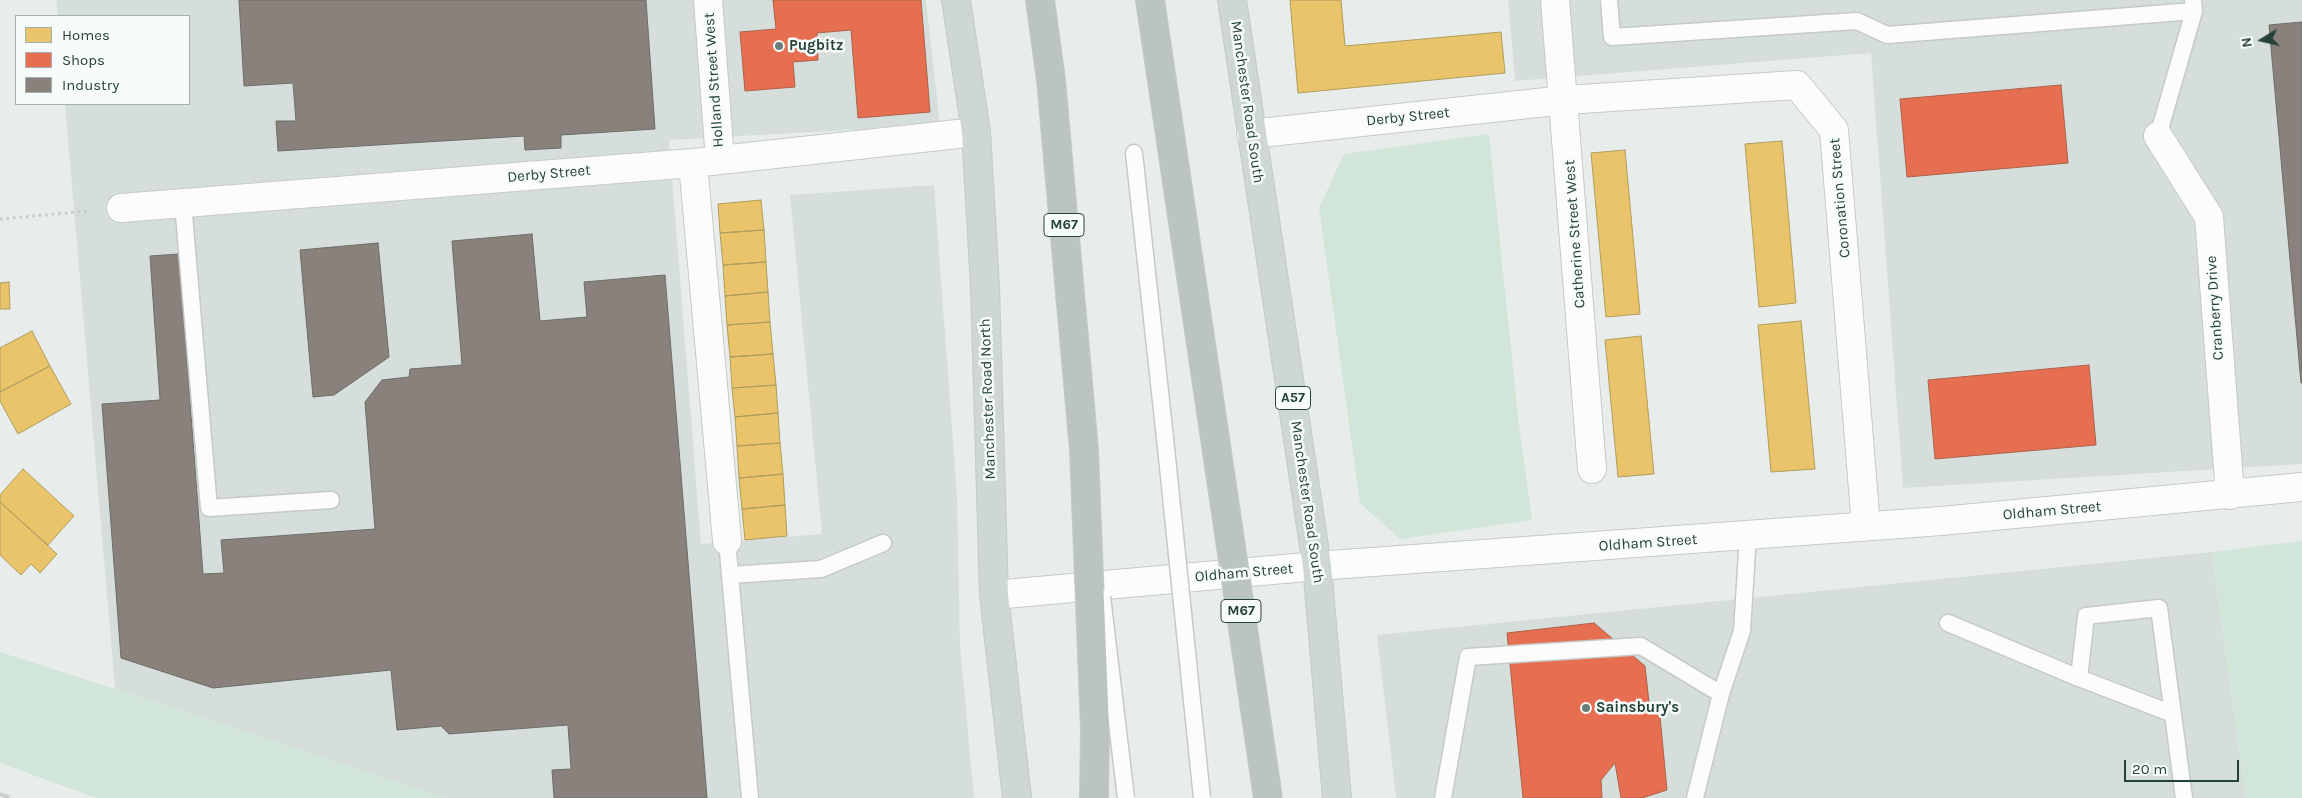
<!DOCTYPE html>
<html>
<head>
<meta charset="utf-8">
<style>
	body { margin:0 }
	#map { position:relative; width:2302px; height:798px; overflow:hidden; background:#e8edeb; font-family:Karla,sans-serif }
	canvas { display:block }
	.legend { position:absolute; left:15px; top:15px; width:175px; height:90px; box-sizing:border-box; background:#f7fbf9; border:1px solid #a3b1ad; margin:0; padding:6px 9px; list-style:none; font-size:15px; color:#24423a }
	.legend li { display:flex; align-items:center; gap:10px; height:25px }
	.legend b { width:25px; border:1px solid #a3b1ad }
	.north { position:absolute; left:2237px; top:15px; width:50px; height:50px; -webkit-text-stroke:4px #f7fbf9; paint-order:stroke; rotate:261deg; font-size:14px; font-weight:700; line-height:20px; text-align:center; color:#24423a }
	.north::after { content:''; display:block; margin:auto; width:18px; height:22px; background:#24423a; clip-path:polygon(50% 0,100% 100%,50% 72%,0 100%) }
	.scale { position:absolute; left:2124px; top:760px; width:115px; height:22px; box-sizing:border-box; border:2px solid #24423a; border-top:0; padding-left:6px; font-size:15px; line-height:18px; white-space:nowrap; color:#24423a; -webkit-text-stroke:4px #f7fbf9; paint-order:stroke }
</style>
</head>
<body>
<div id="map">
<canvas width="2302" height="798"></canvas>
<ul class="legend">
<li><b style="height:14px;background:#e9c46a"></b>Homes</li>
<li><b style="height:14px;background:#e76f51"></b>Shops</li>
<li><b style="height:14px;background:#8a817c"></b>Industry</li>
</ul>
<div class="north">N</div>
<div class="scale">20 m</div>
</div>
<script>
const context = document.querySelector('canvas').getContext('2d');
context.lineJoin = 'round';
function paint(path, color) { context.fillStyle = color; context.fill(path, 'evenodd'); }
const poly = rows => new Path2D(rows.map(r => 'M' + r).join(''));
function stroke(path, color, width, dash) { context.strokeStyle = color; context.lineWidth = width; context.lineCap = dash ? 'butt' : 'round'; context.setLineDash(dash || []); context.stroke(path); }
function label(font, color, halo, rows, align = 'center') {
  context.font = font + ' Karla,sans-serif'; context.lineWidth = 5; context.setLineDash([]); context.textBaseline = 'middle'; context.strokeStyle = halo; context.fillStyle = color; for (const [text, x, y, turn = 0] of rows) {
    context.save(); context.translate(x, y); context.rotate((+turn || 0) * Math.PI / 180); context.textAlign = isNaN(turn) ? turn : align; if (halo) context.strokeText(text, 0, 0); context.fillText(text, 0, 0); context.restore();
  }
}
paint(poly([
	[56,0,926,0,940,125,669,140,701,544,822,534,790,195,934,185,957,495,960,644,974,798,445,798,115,689,65,104,189,104,189,16,58,16],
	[1508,0,2302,0,2302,464,1903,488,1871,53,1515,81],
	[2212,552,2246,798,1396,798,1377,635]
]), '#d6dedb');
paint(poly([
	[1489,134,1518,417,1532,520,1400,539,1360,503,1319,208,1344,154],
	[2302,541,2302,798,2246,798,2212,552],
	[0,652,115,689,445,798,96,798,0,763]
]), '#d1e6d8');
const homes = poly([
	[1290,0,1341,0,1345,46,1501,32,1505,73,1298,93,1290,0],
	[1782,141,1796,303,1759,307,1745,144,1782,141],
	[1625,150,1640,314,1606,317,1591,153,1625,150],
	[761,200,764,230,720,233,718,204,761,200],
	[764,230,766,262,723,265,720,233,764,230],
	[766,262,768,292,725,296,723,265,766,262],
	[9,282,10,309,0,309,0,283,9,282],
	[768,292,770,322,727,325,725,296,768,292],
	[1801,321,1815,469,1771,472,1758,325,1801,321],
	[770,322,773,354,730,357,727,325,770,322],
	[32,331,50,366,0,392,0,348,32,331],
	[1641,336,1654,474,1618,477,1605,340,1641,336],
	[773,354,776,385,732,388,730,357,773,354],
	[50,366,71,404,18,434,0,401,0,392,50,366],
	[776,385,778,413,735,417,732,388,776,385],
	[778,413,780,443,737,446,735,417,778,413],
	[780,443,783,474,739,478,737,446,780,443],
	[23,469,74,516,48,545,0,502,0,495,23,469],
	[783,474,785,505,742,509,739,478,783,474],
	[0,502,57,554,40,573,31,564,21,575,0,555,0,502],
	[785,505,787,536,745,540,742,509,785,505]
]);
paint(homes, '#e9c46a');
stroke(homes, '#ae9d5c', 1);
const shops = poly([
	[773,0,921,0,930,112,858,118,851,30,817,33,818,60,793,62,795,87,745,91,740,32,776,29,773,0],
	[2061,85,2068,163,1907,177,1900,99,2061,85],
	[2089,365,2096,445,1935,459,1928,380,2089,365],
	[1594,623,1645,666,1649,702,1659,706,1667,790,1642,798,1621,798,1615,763,1601,780,1602,798,1523,798,1507,633,1594,623]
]);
paint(shops, '#e76f51');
stroke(shops, '#ac624a', 1);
const industry = poly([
	[239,0,646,0,655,129,561,135,561,148,525,150,524,136,278,151,276,121,296,121,293,83,244,86,239,0],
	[2302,22,2302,383,2301,383,2269,25,2302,22],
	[532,234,540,321,587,317,584,282,665,275,707,798,554,798,552,770,571,769,568,725,449,734,441,726,397,730,391,670,213,688,121,658,102,404,160,400,150,256,179,254,203,574,224,573,221,540,375,529,365,402,382,380,409,377,410,369,462,365,452,241,532,234],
	[378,243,389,357,334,395,313,397,300,250,378,243]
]);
paint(industry, '#8a817c');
stroke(industry, '#6b6e68', 1);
const lane = poly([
	[1609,0,1612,37,1857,21,1887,35,2194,11],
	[2158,136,2194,11,2193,0],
	[1134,153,1165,438],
	[183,203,209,508,331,500],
	[727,541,750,798],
	[730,575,821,569,883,543],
	[1948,623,2079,678,2173,714],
	[2079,678,2086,616,2159,608,2184,798],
	[1443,798,1468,657,1641,646,1721,694],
	[1695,798,1721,694,1742,631,1748,536]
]);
const street = poly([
	[708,0,720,160],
	[1555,0,1592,469],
	[1251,134,1565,100,1797,85,1834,130,1866,526],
	[2158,136,2209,217,2230,495],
	[693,163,727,541],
	[121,208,693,163,976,132]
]);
const secondary = poly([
	[994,595,1317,566,1941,521,2302,487]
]);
const primary = poly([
	[956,0,976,132,985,286,994,595,1017,798],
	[1232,0,1317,566,1337,798]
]);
const highway = poly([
	[1040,0,1051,80,1084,450],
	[1150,0,1213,425],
	[1094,798,1095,729]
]);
stroke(lane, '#c5cac8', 19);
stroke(street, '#c5cac8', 30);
stroke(secondary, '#c3cbc8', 30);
stroke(primary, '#c3ccc9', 30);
stroke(highway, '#c3ccc9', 30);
stroke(poly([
	[0,219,89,211]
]), '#c3ccca', 3, [2.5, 4]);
stroke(lane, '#fcfcfc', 16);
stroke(street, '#fcfcfc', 28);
stroke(secondary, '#fcfcfc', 28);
stroke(primary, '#cfd7d5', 28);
stroke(highway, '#bcc4c2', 28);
stroke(poly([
	[0,794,10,798]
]), '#c9cdcc', 4, [10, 5]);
const laneBridge = poly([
	[1165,438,1202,798],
	[1102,597,1126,798]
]);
const highwayBridge = poly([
	[1213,425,1268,798],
	[1084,450,1095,729]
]);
stroke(laneBridge, '#c5cac8', 19, []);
stroke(highwayBridge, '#c3ccc9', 30, []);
stroke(laneBridge, '#fcfcfc', 16);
stroke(highwayBridge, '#bcc4c2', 28);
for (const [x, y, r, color] of [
	[779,46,5,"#697e78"],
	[1586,708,5,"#697e78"]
]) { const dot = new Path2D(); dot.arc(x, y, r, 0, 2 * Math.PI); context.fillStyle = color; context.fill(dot); stroke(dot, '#f7fbf9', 2); }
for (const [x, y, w] of [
	[1064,225,40],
	[1293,398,35],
	[1241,611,40]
]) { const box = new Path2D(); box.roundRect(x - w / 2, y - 11.5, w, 23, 4); context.fillStyle = '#f7fbf9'; context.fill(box); stroke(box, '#24423a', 1); }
label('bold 14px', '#24423a', null, [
	["M67",1064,225],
	["A57",1293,398],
	["M67",1241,611]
]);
label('bold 15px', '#24423a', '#f7fbf9', [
	["Pugbitz",789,46],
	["Sainsbury's",1596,708]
], 'left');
label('15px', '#24423a', '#f7fbf9', [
	["Holland Street West",714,80,-94],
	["Manchester Road South",1247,102,82],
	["Derby Street",1408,117,-6],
	["Derby Street",549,174,-5],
	["Coronation Street",1840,198,-95],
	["Catherine Street West",1575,234,-94],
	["Cranberry Drive",2215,308,-94],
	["Manchester Road North",988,399,-92],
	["Manchester Road South",1307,502,82],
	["Oldham Street",2052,511,-5],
	["Oldham Street",1648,543,-4],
	["Oldham Street",1244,573,-5]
]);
</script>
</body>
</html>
